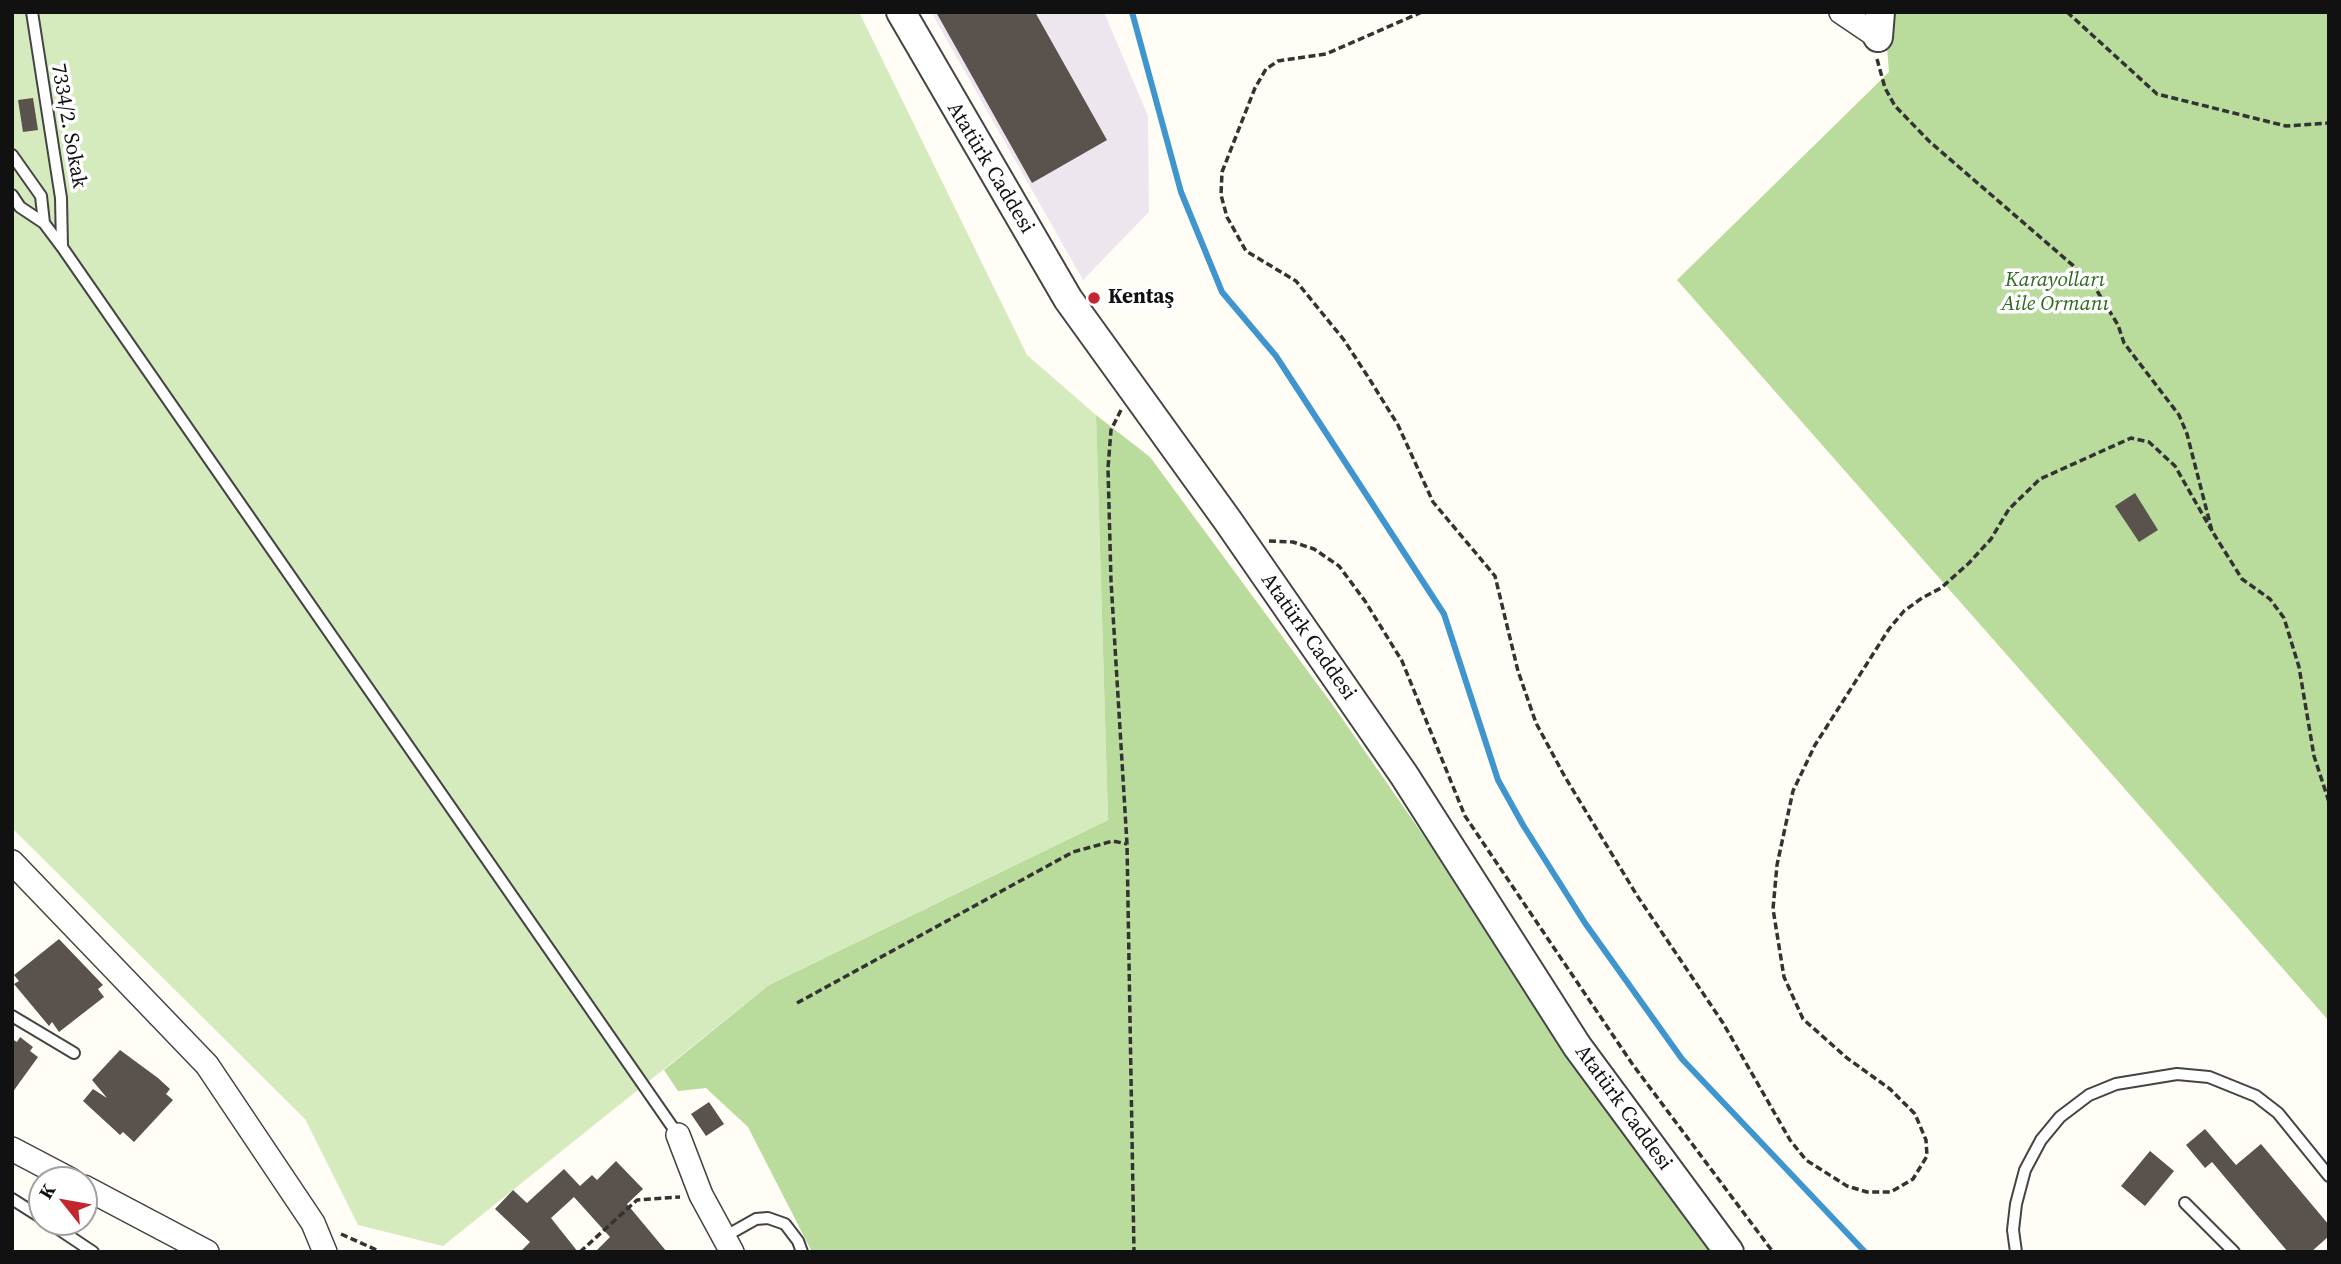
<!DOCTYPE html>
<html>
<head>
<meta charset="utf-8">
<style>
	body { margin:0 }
	#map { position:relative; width:2341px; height:1264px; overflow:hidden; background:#fffdf5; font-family:"Source Serif 4",serif }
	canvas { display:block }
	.frame { position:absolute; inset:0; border:14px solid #111; pointer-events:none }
	.north { position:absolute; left:28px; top:1166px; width:70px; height:70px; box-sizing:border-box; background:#fff; border:2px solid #a0a0a0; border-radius:50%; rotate:301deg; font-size:19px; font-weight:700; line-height:28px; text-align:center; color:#111 }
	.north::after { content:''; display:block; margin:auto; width:24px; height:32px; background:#c4262e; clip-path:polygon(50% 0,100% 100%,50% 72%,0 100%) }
</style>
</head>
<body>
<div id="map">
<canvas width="2341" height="1264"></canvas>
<div class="frame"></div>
<div class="north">K</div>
</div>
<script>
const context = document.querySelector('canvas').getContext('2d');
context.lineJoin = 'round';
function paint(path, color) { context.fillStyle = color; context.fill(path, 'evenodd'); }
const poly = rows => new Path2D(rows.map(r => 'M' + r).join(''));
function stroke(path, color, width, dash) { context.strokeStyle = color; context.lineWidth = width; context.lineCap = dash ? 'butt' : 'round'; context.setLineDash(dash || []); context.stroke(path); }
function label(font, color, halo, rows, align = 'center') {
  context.font = font + ' "Source Serif 4",serif'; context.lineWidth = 7; context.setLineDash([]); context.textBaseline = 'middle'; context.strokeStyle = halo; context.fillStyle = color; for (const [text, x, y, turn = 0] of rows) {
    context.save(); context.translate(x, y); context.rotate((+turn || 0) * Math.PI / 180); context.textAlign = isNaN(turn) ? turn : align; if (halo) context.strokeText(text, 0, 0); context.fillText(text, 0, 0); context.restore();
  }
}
paint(poly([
	[931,12,1104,12,1148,116,1149,212,1083,280]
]), '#eee6ef');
paint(poly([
	[12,12,859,12,1027,355,1096,415,1108,820,769,985,443,1246,358,1225,305,1119,12,828]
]), '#d5ebbd');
paint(poly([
	[1884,12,2329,12,2329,1021,1677,280,1889,72],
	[1096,415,1150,457,1332,704,1713,1252,812,1252,748,1127,706,1088,678,1091,664,1070,769,985,1108,820]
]), '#b9dc9c');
stroke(poly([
	[1132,12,1181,192,1222,292,1276,356,1444,614,1498,780,1523,825,1585,923,1682,1059,1865,1252]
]), '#3f96cf', 6);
paint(poly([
	[936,12,1035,12,1107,140,1032,183],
	[33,98,38,130,23,132,18,100],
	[2135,493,2158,530,2139,542,2115,506],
	[59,939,103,985,98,989,104,997,59,1032,52,1022,49,1026,14,984,19,981,14,975],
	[20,1037,33,1047,30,1051,38,1057,12,1093,12,1039,17,1042],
	[120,1050,158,1078,170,1089,166,1094,173,1100,134,1142,123,1132,120,1135,83,1101,93,1089,107,1098,92,1080],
	[709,1102,724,1124,706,1136,691,1114],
	[2205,1129,2236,1165,2261,1144,2329,1225,2329,1236,2311,1252,2288,1252,2212,1162,2205,1168,2186,1145],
	[2150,1151,2174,1171,2145,1206,2121,1186],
	[616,1161,643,1189,627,1204,667,1252,595,1252,610,1237,574,1197,551,1218,578,1252,520,1252,530,1242,495,1209,513,1190,527,1203,564,1169,580,1186,592,1175,597,1180]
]), '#5a524d');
const service = poly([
	[32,12,61,198,62,247],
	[12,155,41,196,44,223],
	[12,195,20,207,44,223,62,247,678,1135],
	[12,1016,74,1053],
	[12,1199,42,1218],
	[2185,1203,2234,1252],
	[48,1222,93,1252],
	[724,1237,756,1219,768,1218,785,1224,798,1241,802,1252],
	[2016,1252,2013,1230,2016,1204,2025,1170,2041,1140,2060,1117,2089,1095,2116,1084,2177,1074,2209,1077,2256,1096,2278,1113,2329,1176]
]);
const minor = poly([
	[1841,12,1878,37],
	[12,862,207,1065,313,1223,325,1252],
	[678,1135,701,1195,732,1252],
	[12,1149,71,1180],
	[84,1187,207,1252]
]);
const tertiary = poly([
	[901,12,1068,299,1228,521,1404,775,1577,1046,1729,1252],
	[1878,37,1880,12]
]);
stroke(service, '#444', 14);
stroke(minor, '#444', 26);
stroke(tertiary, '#444', 32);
stroke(poly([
	[1422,12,1326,54,1278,61,1266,69,1255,88,1222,172,1221,195,1227,217,1246,251,1296,281,1344,340,1370,380,1398,425,1433,502,1495,576,1518,671,1536,723,1565,777,1638,897,1723,1023,1790,1140,1806,1160,1847,1186,1867,1192,1891,1192,1913,1179,1927,1156,1926,1140,1915,1114,1890,1089,1847,1058,1803,1019,1784,977,1773,909,1777,865,1793,791,1815,745,1889,629,1904,611,1922,598,1941,588,1969,563,1991,539,2009,509,2040,479,2131,438,2149,442,2175,466,2212,531],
	[2067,12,2157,94,2286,126,2329,123],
	[1877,59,1885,88,1895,106,1930,142,2091,281,2118,325,2124,343,2179,415,2187,434,2212,531,2242,579,2270,599,2284,618,2299,667,2314,756,2329,802],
	[1121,410,1111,430,1108,468,1111,581,1127,844,1134,1252],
	[1269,541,1293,542,1314,549,1339,566,1365,601,1402,661,1465,816,1633,1065,1773,1252],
	[797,1003,1073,852,1113,841,1127,844],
	[341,1234,381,1252],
	[580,1252,637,1200,680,1197]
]), '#333', 3.5, [7, 3.5]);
stroke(service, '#fff', 10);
stroke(minor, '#fff', 23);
stroke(tertiary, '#fff', 28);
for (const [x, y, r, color] of [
	[1094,298,7,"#c4262e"]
]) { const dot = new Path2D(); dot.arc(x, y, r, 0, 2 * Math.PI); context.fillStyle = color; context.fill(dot); stroke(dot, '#fff', 2.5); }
label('21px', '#111', '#fff', [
	["7334/2. Sokak",68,126,80],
	["Atatürk Caddesi",990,168,59],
	["Atatürk Caddesi",1308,637,55],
	["Atatürk Caddesi",1623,1108,54]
]);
label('italic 21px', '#2f6b1f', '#fff', [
	["Karayolları",2055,281],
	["Aile Ormanı",2055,305]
]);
label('bold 21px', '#111', '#fff', [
	["Kentaş",1108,298]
], 'left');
</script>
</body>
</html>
